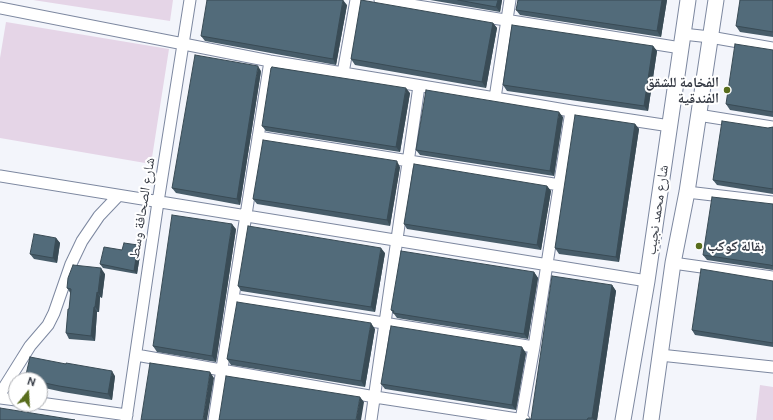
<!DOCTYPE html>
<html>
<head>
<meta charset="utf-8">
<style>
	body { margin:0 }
	#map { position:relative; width:773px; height:420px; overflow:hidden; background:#f3f5fb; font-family:Ubuntu,sans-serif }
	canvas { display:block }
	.north { position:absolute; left:8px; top:372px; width:40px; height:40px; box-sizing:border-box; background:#fff; border:1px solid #afb1b5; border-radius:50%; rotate:18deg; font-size:11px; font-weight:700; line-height:16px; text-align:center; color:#373c46 }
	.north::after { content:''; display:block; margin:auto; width:14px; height:18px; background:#586d1c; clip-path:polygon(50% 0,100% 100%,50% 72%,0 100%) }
</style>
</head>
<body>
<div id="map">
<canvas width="773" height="420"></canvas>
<div class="north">N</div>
</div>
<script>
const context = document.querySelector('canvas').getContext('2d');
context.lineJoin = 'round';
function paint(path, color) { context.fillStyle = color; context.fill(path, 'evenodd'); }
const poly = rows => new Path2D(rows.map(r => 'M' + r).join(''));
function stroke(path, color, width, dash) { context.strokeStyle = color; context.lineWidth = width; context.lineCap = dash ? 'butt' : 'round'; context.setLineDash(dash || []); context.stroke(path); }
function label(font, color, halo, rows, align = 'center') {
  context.font = font + ' Ubuntu,"Noto Naskh Arabic",sans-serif'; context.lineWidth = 4; context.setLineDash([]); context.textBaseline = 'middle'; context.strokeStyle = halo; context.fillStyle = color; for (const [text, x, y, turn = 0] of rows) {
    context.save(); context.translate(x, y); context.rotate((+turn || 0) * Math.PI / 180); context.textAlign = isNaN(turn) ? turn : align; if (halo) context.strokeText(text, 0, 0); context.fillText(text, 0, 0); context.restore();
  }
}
paint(poly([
	[33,0,173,0,170,21],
	[6,22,169,49,151,164,0,138,0,58],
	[760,385,773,387,773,420,756,420]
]), '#e5d5e7');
const street = poly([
	[380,0,681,48],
	[0,8,270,61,495,98,571,111,670,126],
	[683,34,710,37,773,48],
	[343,73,356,0],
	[495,98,510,0],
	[698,115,773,127],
	[258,137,560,185],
	[0,176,647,281],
	[687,192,773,202],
	[673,263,773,277],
	[233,299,534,347],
	[136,355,375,397,524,420],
	[660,355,773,367],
	[0,394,30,346,48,325,54,313,71,264,82,241,99,216,118,196],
	[0,398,16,400],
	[40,403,127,415],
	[126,420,158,202,190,0],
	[214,420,270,61],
	[371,420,419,86],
	[521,420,534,347,571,111]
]);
const secondary = poly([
	[623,420,647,281,688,0],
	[651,420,673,263,687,192,716,0]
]);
stroke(street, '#7d88a0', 13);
stroke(secondary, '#7d88a0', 17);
stroke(street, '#fff', 11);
stroke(secondary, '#fff', 15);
paint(poly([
	[430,0,502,0,500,12],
	[667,0,661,37,520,15,516,10],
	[773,0,773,37,740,32,736,26],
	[347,5,336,65,205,41,201,36],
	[493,23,497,28,486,88,355,65,351,59],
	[653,46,657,51,648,111,507,91,503,85],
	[773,50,773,117,730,110,726,104],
	[261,71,240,205,176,193,172,188],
	[410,93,400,152,266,131,262,126],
	[563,117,554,176,420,155,416,150],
	[635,124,639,129,619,262,559,254,555,248],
	[773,127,773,194,717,185,713,180,768,128],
	[400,167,390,226,257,204,253,199],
	[547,186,551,191,541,250,407,229,404,224],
	[773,204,773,270,707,260,703,255],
	[236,229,216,362,157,352,153,346],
	[56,238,60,243,57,263,34,259,30,254],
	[141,249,137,274,103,268,100,264,122,250],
	[385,253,375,312,241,291,238,286],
	[534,272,538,278,528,339,397,318,391,310],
	[105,274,102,298,100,297,99,312,97,312,95,341,69,339,66,333,69,309,71,294,67,288],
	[773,281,773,347,695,335,692,330],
	[612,285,616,291,597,420,526,420,531,419],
	[375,329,365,387,231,365,227,359],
	[526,353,516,410,385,389,381,384],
	[115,376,112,400,63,392,40,387,40,380,26,380,25,379]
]), '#475c69');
paint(poly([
	[343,0,347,5,336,65,333,59],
	[498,0,502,0,500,12,496,7],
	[662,0,667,0,661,37,657,31],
	[493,23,497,28,486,88,482,82],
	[653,46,657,51,648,111,644,106],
	[258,66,261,71,240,205,237,199],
	[406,88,410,93,400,152,396,147],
	[559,112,563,117,554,176,550,171],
	[635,124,639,129,619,262,616,257],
	[397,161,400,167,390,226,387,220],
	[547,186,551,191,541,250,537,245],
	[232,224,236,229,216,362,212,356],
	[56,238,60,243,57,263,53,258],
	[138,245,141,249,137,274,134,271],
	[381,248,385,253,375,312,371,307],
	[101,268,105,274,102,298,98,293],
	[534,272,538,278,528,339,524,334],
	[612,285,616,291,597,420,594,420,592,418],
	[97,292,100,297,99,312,95,307],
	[94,307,97,312,95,341,91,336],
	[371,323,375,329,365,387,361,381],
	[522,347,526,353,516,410,512,405],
	[112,371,115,376,112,400,108,394],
	[210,372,214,378,207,420,203,420],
	[360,397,364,402,361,420,356,420]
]), '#394b55');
const building = poly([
	[207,0,343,0,333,59,201,36,207,0],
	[361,0,493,23,482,82,351,59,361,0],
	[458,0,498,0,496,7,458,0],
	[518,0,662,0,657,31,516,10,518,0],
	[740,0,773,0,773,32,736,26,740,0],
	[512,25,653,46,644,106,503,85,512,25],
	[735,44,773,50,773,112,726,104,735,44],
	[195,55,258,66,237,199,172,188,195,55],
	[272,67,406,88,396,147,262,126,271,68,272,67],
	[426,90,559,112,550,171,416,150,426,90],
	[575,115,635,124,616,257,555,248,575,115],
	[722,121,768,128,773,127,773,189,713,180,722,121],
	[263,140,397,161,387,220,253,199,263,140],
	[414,164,547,186,537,245,404,224,414,164],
	[712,197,773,204,773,266,770,265,703,255,712,197],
	[172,215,232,224,212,356,153,346,172,215],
	[248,226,381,248,371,307,238,286,248,226],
	[34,234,56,238,53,258,30,254,34,234],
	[124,243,138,245,134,271,100,264,104,247,122,250,124,243],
	[401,251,534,272,524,334,393,313,394,311,391,310,401,251],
	[73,265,101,268,98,293,97,292,95,307,94,307,91,336,66,333,68,309,69,309,71,289,67,288,68,278,73,265],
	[701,269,773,281,773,343,692,330,701,269],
	[552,276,612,285,592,418,588,418,587,420,526,420,526,419,531,419,552,276],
	[237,302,371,323,361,381,227,359,237,302],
	[391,326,522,347,512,405,381,384,391,326],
	[30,357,66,364,66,363,112,371,108,394,59,386,40,382,40,380,31,380,25,379,30,357],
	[150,363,210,372,203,420,141,420,150,363],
	[226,376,360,397,356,420,219,420,226,376],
	[0,408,75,420,0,420,0,408]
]);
paint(building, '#526b7a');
stroke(building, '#394b55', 1);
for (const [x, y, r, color] of [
	[727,90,4,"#586d1c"],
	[699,246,4,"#586d1c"]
]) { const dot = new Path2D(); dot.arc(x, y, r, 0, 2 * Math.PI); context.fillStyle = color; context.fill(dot); stroke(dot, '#fff', 1.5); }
label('bold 14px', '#373c46', '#fff', [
	["الفخامة للشقق",719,82],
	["الفندقية",719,98],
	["بقالة كوكب",707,246,"left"]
], 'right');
label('14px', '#373c46', '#fff', [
	["شارع الصحافة وسط",142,208,-81],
	["شارع محمد نجيب",657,210,-82]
]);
</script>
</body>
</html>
